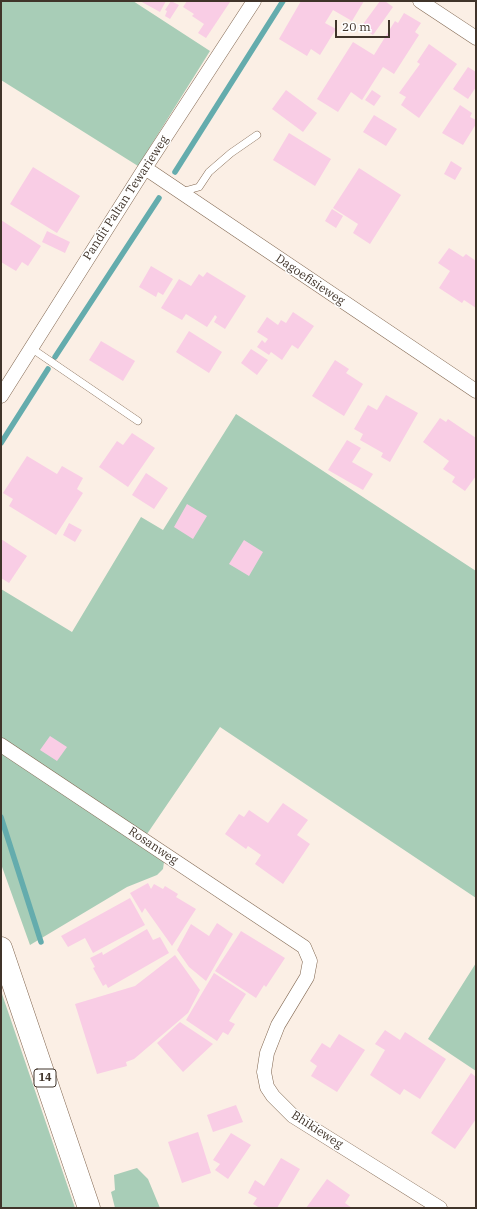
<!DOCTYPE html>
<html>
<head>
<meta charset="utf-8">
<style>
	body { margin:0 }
	#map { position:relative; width:477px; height:1209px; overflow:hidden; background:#fbefe5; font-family:"IBM Plex Serif",serif }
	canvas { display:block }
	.frame { position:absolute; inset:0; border:2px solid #40342a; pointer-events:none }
	.scale { position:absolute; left:335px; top:20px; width:55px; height:18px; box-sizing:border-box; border:2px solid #40342a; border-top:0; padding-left:5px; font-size:12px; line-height:14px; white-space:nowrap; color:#40342a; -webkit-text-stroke:3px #fff; paint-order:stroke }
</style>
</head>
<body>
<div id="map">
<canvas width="477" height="1209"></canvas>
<div class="frame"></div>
<div class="scale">20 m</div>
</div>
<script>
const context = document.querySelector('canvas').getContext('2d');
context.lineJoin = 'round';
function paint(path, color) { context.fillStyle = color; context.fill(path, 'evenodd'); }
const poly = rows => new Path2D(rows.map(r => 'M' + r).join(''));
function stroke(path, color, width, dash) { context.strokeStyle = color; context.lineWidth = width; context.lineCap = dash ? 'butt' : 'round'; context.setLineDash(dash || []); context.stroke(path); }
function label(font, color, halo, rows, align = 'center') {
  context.font = font + ' "IBM Plex Serif",serif'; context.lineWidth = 3; context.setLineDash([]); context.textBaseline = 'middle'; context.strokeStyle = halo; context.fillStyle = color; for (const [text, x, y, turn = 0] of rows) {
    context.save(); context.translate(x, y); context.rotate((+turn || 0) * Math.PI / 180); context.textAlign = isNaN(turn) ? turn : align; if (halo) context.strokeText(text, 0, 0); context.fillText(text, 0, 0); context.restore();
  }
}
paint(poly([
	[1,1,133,1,210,51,138,166,1,80],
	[236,414,476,571,476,898,220,727,147,834,1,738,1,589,72,632,141,517,163,530],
	[1,750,164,862,163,869,157,875,127,887,30,945,1,864],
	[476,963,476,1071,428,1039],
	[1,991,58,1158,75,1208,1,1208],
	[137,1168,148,1179,160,1208,115,1208,111,1192,115,1190,114,1175]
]), '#a8cdb7');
stroke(poly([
	[175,172,283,1],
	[55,357,159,198],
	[1,443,48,369],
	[1,817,41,942]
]), '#64acad', 5.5);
paint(poly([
	[140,1,166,1,160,12],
	[171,1,179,5,170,19,165,16,167,11,165,10],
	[187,1,228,1,230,2,206,38,198,33,204,24,192,16,194,14,183,7],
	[301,1,364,1,352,21,333,10,325,23,336,29,320,55,311,49,307,56,279,39],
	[380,1,385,1,393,7,373,35,361,27],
	[404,13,421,23,415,32,419,35,394,74,383,67,362,100,351,92,338,112,317,99,353,42,374,55,395,21,398,23],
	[429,44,457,64,419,118,401,105,406,97,399,93,420,64,417,62],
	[468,67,476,72,476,87,468,99,453,89],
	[286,90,317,113,303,132,272,109],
	[372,90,381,96,374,106,365,100],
	[460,105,472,113,470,117,476,120,476,124,463,145,442,133],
	[374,115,397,129,386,146,363,132],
	[289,133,331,159,315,186,273,160],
	[451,161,462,168,455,180,444,174],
	[33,167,80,196,57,233,10,204],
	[359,168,401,195,370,244,353,233,358,224,333,208],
	[332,209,343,216,336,228,325,221],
	[1,220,41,246,28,266,22,262,16,271,1,262],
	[47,231,70,242,65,253,42,242],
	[449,248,463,257,466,254,476,261,476,308,464,300,462,303,439,288,450,271,438,263],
	[151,266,173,279,163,295,158,292,156,297,139,287],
	[207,272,246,296,225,329,214,322,217,317,215,315,207,327,186,314,182,320,161,308,179,279,191,286,199,274,203,277],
	[293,312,314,326,298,349,292,345,282,360,271,352,269,355,257,347,262,340,265,343,268,339,257,332,267,317,278,325,281,320,286,323],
	[189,331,222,352,209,373,176,352],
	[101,341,135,361,123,381,89,360],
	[251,349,268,360,257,375,241,363],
	[335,360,349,369,346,373,363,384,344,416,312,396],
	[386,395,418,413,390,462,381,457,383,453,360,440,363,434,354,429,368,405,377,410],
	[440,418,446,422,448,419,476,438,476,476,465,491,452,482,455,477,443,469,449,461,423,442],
	[132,433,155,448,128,487,99,467,117,441,123,445],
	[347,440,361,448,352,462,373,474,363,490,328,470],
	[27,456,57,474,62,466,83,478,77,489,83,493,56,535,9,506,13,499,3,493],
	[146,473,168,488,154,509,132,495],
	[187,504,207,516,193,539,174,527],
	[69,523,82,530,75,542,63,535],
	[1,539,27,556,9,583,1,578],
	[244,540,263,552,249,576,229,564],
	[50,736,67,747,57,761,40,750],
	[283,803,308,820,297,835,310,844,283,884,255,864,261,855,248,846,246,849,225,834,239,814,244,817,249,810,268,823],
	[148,883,151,889,154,884,163,889,165,886,178,894,176,897,196,909,172,946,145,908,142,913,130,893],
	[130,898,145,925,93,953,85,938,68,947,61,936],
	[217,923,233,934,206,981,189,967,177,950,191,924,209,936],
	[147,929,153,940,160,937,169,953,108,988,106,984,103,986,93,968,95,967,90,958,102,952,103,955],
	[241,931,285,958,266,987,264,985,256,998,215,971],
	[175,955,200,990,188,1013,134,1059,126,1062,127,1066,97,1074,75,1004,135,986],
	[214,973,246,994,229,1021,235,1024,228,1035,223,1032,217,1041,186,1020],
	[180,1022,213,1044,183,1072,157,1043],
	[385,1030,400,1040,405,1032,446,1059,420,1099,404,1089,400,1095,370,1075,385,1050,375,1044],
	[339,1034,365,1050,337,1092,311,1076,317,1066,310,1061,322,1043,330,1048],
	[471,1073,476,1077,476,1119,455,1149,431,1133],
	[236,1105,243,1122,213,1132,207,1115],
	[198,1132,211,1173,182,1183,168,1142],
	[231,1133,251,1145,228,1179,215,1170,220,1164,213,1160],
	[281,1158,300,1169,277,1208,260,1208,253,1204,257,1198,248,1193,255,1180,264,1186],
	[327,1179,350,1195,345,1203,352,1208,306,1208]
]), '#f9cde5');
const service = poly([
	[181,192,199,187,209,172,231,153,257,135],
	[31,348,138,421]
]);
const minor = poly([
	[420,1,476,38],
	[145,168,476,391],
	[1,396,145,168,254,1],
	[1,745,304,947,310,961,307,977,278,1025,267,1053,264,1072,267,1087,273,1096,293,1116,440,1208]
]);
const primary = poly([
	[1,948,89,1208]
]);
stroke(service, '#836953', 8);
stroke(minor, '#836953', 15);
stroke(primary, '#836953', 23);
stroke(service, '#fff', 7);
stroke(minor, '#fff', 14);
stroke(primary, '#fff', 22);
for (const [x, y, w] of [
	[45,1078,22]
]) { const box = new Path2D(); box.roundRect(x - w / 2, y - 9, w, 18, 3); context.fillStyle = '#fff'; context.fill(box); stroke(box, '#40342a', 1); }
label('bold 11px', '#40342a', null, [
	["14",45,1078]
]);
label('12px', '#40342a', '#fff', [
	["Pandit Paltan Tewarieweg",126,198,-57],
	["Dagoefisieweg",310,280,34],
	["Rosanweg",153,846,34],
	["Bhikieweg",317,1130,33]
]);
</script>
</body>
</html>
